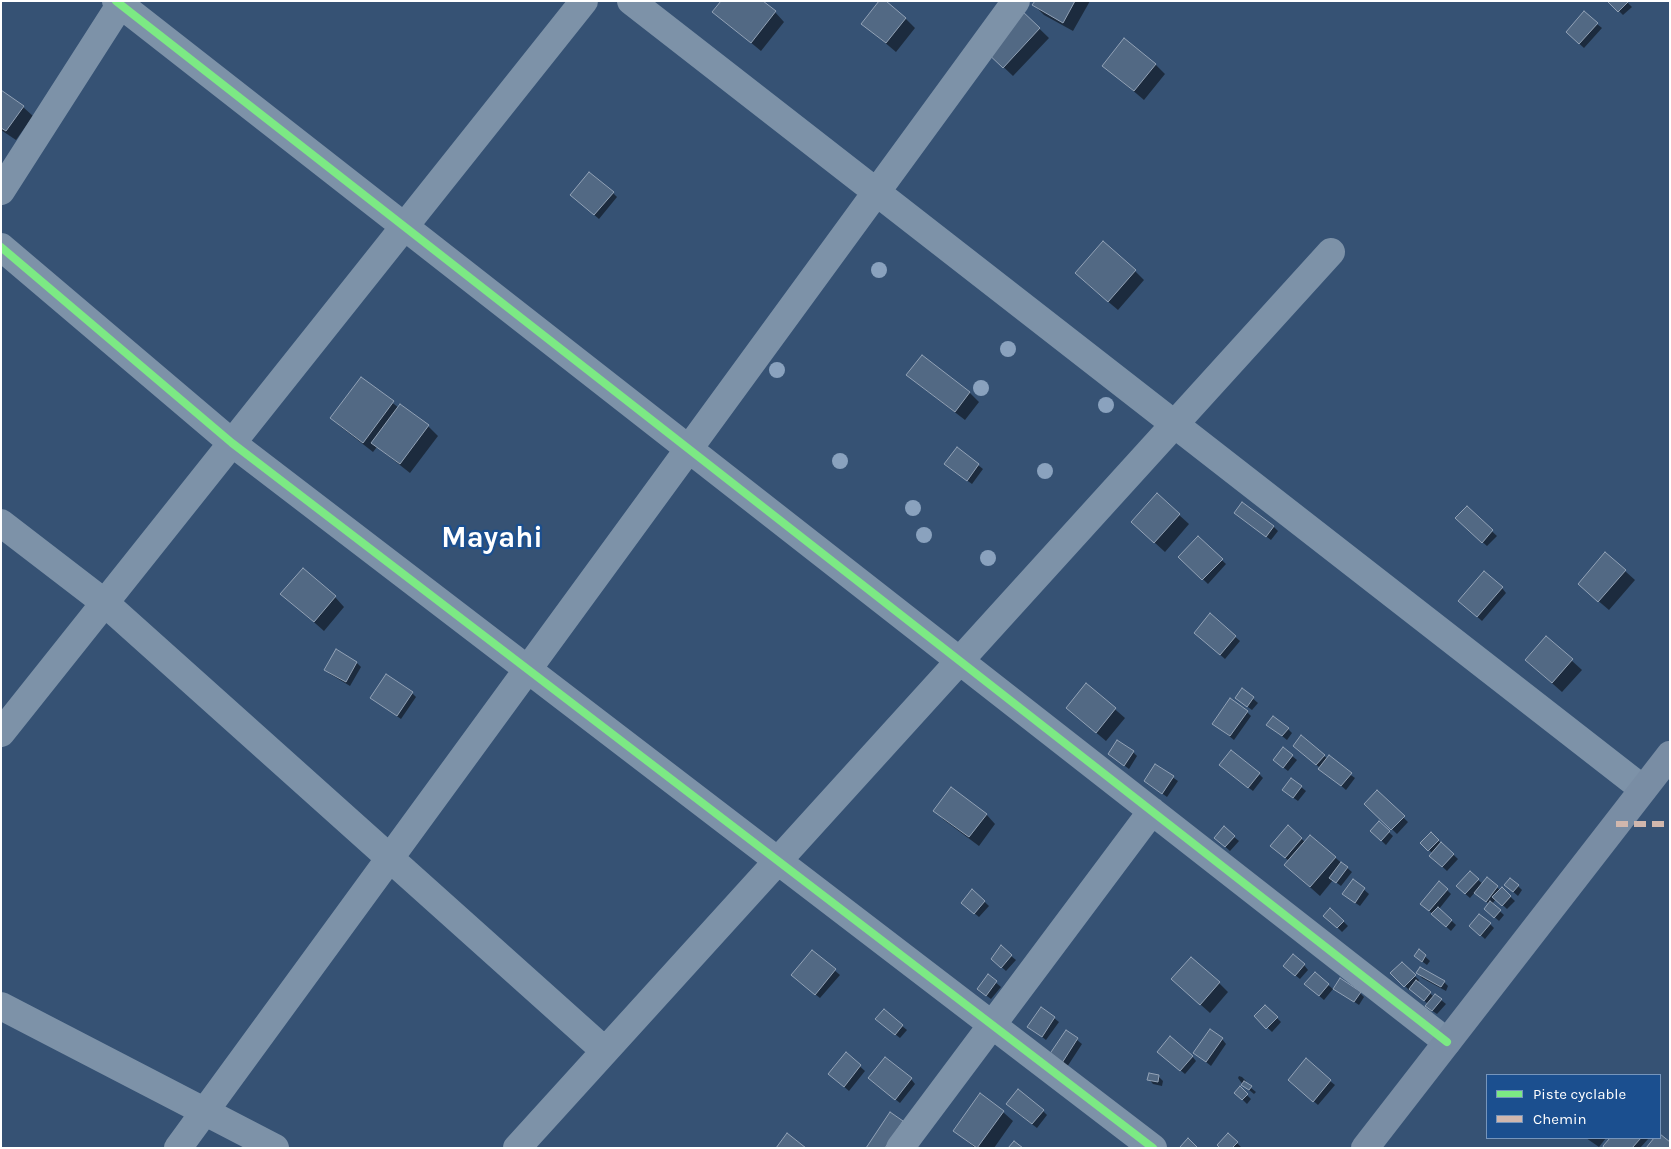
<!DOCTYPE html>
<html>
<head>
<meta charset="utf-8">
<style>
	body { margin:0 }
	#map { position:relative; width:1671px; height:1149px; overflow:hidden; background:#365274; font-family:Karla,sans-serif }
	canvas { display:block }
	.frame { position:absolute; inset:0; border:2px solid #fff; pointer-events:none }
	.legend { position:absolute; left:1486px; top:1074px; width:175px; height:65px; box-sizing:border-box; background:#1b4f8f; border:1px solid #7695bc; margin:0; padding:6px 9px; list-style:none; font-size:15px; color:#fff }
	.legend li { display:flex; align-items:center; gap:10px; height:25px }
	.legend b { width:25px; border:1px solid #7695bc }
</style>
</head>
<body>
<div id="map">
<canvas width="1671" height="1149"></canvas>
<div class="frame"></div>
<ul class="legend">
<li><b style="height:6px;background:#7ce984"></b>Piste cyclable</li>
<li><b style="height:6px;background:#d1b7ad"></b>Chemin</li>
</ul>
</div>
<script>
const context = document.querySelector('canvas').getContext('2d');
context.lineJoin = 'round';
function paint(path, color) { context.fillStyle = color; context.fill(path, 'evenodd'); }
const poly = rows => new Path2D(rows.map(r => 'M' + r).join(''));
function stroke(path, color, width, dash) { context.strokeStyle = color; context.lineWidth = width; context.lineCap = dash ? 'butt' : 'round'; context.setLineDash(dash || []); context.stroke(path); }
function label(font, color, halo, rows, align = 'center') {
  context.font = font + ' Karla,sans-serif'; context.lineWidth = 4.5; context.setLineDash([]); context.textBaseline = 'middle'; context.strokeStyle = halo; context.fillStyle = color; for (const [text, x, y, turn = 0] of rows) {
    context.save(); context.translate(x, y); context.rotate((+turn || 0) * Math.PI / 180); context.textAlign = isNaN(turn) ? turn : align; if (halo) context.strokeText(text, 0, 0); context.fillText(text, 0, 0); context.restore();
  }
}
paint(poly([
	[1036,1,1090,1,1073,31,1044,15,1034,5],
	[1609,1,1626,1,1632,7,1623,15],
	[1020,10,1049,38,1013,76,994,58],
	[714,12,775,12,784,22,761,51],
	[905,18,915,28,896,52,863,24],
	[1597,24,1602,28,1584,48,1572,37],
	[1155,64,1165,74,1144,100,1104,66],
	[1,91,23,107,33,116,16,140,1,130],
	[613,193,617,197,599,219,576,199],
	[1135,271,1144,280,1118,310,1086,283],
	[922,357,970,393,979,402,965,420,918,384,908,375],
	[361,378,399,408,428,426,438,436,410,473,377,447,373,452,341,427,331,418],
	[957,448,983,469,972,484,950,468],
	[1157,495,1189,524,1165,552,1142,531],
	[1467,508,1497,536,1487,546,1461,523],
	[1240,517,1273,526,1278,531,1271,540],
	[1198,538,1226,564,1208,584,1180,557],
	[1625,571,1635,580,1609,610,1589,593],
	[1502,588,1506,593,1482,621,1464,605],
	[282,594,335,597,344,607,324,631],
	[1210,615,1240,641,1225,659,1200,637],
	[1547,638,1582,670,1562,692,1536,669],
	[357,663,361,667,350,686,330,674,326,670],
	[1087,685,1125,718,1106,741,1067,708],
	[1242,689,1258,703,1252,710,1241,702],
	[412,693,416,697,401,719,371,698],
	[1247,712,1251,716,1234,740,1213,723],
	[1273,729,1288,729,1292,733,1287,740],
	[1299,750,1324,756,1355,778,1346,790],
	[1133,752,1137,756,1129,769,1109,754],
	[1292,756,1297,760,1288,771,1279,764],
	[1156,766,1178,781,1167,797,1145,781],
	[1225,770,1259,774,1263,778,1253,791],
	[1301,787,1306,791,1298,801,1288,794],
	[1377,792,1408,822,1397,834,1366,804],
	[935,811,986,814,995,824,979,846,944,820],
	[1379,823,1393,836,1386,845,1371,831],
	[1288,827,1305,842,1310,836,1352,872,1341,886,1333,880,1320,896,1285,865,1289,861,1276,850],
	[1431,834,1458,859,1447,871,1435,860,1433,854,1422,843],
	[1234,837,1239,841,1230,851,1220,842],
	[1487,879,1500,890,1502,889,1515,901,1507,909,1496,899,1492,904,1504,915,1499,921,1490,913,1489,904,1475,892,1470,898,1462,891,1478,880,1483,884],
	[1353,880,1369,894,1360,906,1348,898],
	[1518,886,1522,890,1518,896,1510,889],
	[1447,890,1451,894,1439,909,1456,925,1451,931,1426,908],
	[973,891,989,906,979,917,967,907],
	[1325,915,1343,921,1348,926,1342,932],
	[1490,924,1494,928,1485,939,1475,930],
	[812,951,840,975,820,998,797,980],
	[1419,951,1430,961,1427,965,1420,960],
	[1011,956,1016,960,1006,971,997,963],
	[1402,964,1419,980,1418,982,1434,997,1435,995,1446,1004,1437,1014,1431,1010,1428,1004,1411,989,1409,990,1392,973],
	[1304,965,1308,970,1300,979,1289,970],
	[1418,973,1444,982,1448,986,1446,991,1422,978],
	[1315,974,1333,989,1324,1000,1310,988],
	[988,976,1001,987,991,999,983,993],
	[1219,983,1228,992,1210,1013,1182,988],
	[1335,989,1360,993,1364,997,1359,1005],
	[1265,1006,1281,1022,1272,1032,1255,1016],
	[1054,1018,1059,1022,1046,1040,1029,1027],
	[881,1023,902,1026,907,1030,900,1038],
	[1067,1032,1082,1044,1067,1067,1055,1059],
	[1222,1039,1226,1044,1211,1066,1195,1053],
	[846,1054,865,1071,849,1091,834,1078],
	[1163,1056,1192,1056,1196,1061,1185,1074],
	[1158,1076,1163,1081,1162,1086,1153,1084,1149,1079],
	[1239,1076,1242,1077,1246,1081,1245,1083,1256,1092,1254,1094,1243,1085,1238,1078],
	[911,1079,915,1084,900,1103,874,1083],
	[1330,1081,1335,1085,1318,1105,1294,1084],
	[1240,1088,1251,1099,1247,1104,1236,1093],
	[1012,1109,1043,1111,1047,1115,1037,1128],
	[1003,1112,1013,1121,994,1148,975,1148,955,1131],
	[1228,1134,1241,1147,1241,1148,1222,1148],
	[1586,1138,1606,1138,1599,1147],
	[1611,1138,1649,1138,1640,1148,1606,1148,1604,1146]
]), '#0007');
const building = poly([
	[721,1,763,1,776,11,751,43,712,12,721,1],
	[879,1,886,1,906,18,886,43,861,24,879,1],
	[1035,1,1075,1,1063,23,1032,5,1035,1],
	[1607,1,1628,1,1628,2,1618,12,1607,1],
	[1020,9,1040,28,1003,68,983,49,1020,9],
	[1584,11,1598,23,1579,44,1566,32,1584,11],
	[1124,38,1156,64,1134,91,1102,66,1124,38],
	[1,90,24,106,6,131,1,128,1,90],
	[589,172,614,192,594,215,570,195,589,172],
	[1103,241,1136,270,1108,302,1075,273,1103,241],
	[922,355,970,392,955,412,906,375,922,355],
	[361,377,394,401,363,443,330,418,361,377],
	[400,404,429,425,400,464,371,443,400,404],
	[957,447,979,464,967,481,944,464,957,447],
	[1157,493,1180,514,1154,543,1131,522,1157,493],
	[1242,502,1274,526,1266,537,1234,513,1242,502],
	[1467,506,1493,530,1482,543,1455,518,1467,506],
	[1198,536,1223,559,1202,580,1178,557,1198,536],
	[1605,552,1626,570,1598,602,1578,584,1605,552],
	[303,568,336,596,314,622,280,594,303,568],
	[1484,571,1503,587,1477,617,1458,601,1484,571],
	[1210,613,1236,636,1220,655,1194,633,1210,613],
	[1546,636,1573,659,1552,683,1525,660,1546,636],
	[336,649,357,662,346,682,324,670,336,649],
	[386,674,413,692,397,716,370,698,386,674],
	[1086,683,1116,708,1096,733,1066,708,1086,683],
	[1242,688,1254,697,1247,707,1235,698,1242,688],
	[1230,698,1248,711,1230,736,1212,724,1230,698],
	[1273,716,1289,728,1282,736,1266,725,1273,716],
	[1301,735,1325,755,1316,765,1293,746,1301,735],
	[1117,740,1134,751,1124,766,1108,754,1117,740],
	[1283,747,1293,755,1283,768,1273,760,1283,747],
	[1231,750,1260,773,1248,788,1219,765,1231,750],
	[1329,755,1352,773,1341,786,1318,769,1329,755],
	[1155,764,1174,776,1162,794,1144,781,1155,764],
	[1291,778,1302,786,1293,798,1282,790,1291,778],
	[951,787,987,814,969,837,933,811,951,787],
	[1377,790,1405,816,1391,830,1364,804,1377,790],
	[1379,821,1390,831,1381,841,1370,831,1379,821],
	[1288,825,1302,838,1285,858,1270,846,1288,825],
	[1224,826,1235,836,1225,847,1214,838,1224,826],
	[1431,832,1439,840,1428,851,1420,843,1431,832],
	[1310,835,1336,857,1310,887,1284,865,1310,835],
	[1441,842,1454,854,1442,867,1429,856,1441,842],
	[1341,862,1348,867,1336,883,1329,878,1341,862],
	[1470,871,1479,879,1465,894,1456,886,1470,871],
	[1487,877,1498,886,1486,902,1474,893,1487,877],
	[1510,878,1519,885,1513,892,1504,885,1510,878],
	[1353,879,1365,888,1355,903,1342,894,1353,879],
	[1439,881,1448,889,1429,911,1420,904,1439,881],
	[1502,887,1511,896,1502,906,1492,897,1502,887],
	[972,889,985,901,974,914,961,903,972,889],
	[1490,901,1501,910,1494,918,1484,909,1490,901],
	[1438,907,1452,920,1446,927,1431,914,1438,907],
	[1330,908,1344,921,1337,928,1323,916,1330,908],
	[1479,914,1491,923,1480,936,1469,926,1479,914],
	[1001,945,1012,955,1001,968,991,959,1001,945],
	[1419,949,1426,955,1422,962,1414,956,1419,949],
	[812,950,836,969,815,995,791,975,812,950],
	[1293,954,1305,964,1295,976,1283,966,1293,954],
	[1191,957,1220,982,1200,1005,1171,979,1191,957],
	[1402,962,1416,975,1404,987,1390,973,1402,962],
	[1420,967,1445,981,1441,987,1416,973,1420,967],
	[1315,972,1329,984,1319,996,1304,984,1315,972],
	[988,974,997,981,986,996,977,989,988,974],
	[1340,978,1361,992,1354,1002,1333,989,1340,978],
	[1416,980,1431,992,1424,1001,1409,989,1416,980],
	[1435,994,1442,999,1432,1011,1425,1006,1435,994],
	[1265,1005,1278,1017,1266,1029,1254,1016,1265,1005],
	[1041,1007,1055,1017,1042,1037,1027,1027,1041,1007],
	[884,1009,903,1025,895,1035,875,1019,884,1009],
	[1210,1029,1223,1038,1206,1062,1193,1053,1210,1029],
	[1066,1030,1078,1038,1062,1063,1049,1055,1066,1030],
	[1170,1036,1193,1056,1180,1071,1157,1052,1170,1036],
	[846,1052,861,1065,844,1087,828,1074,846,1052],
	[885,1057,912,1078,895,1100,868,1078,885,1057],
	[1306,1058,1331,1080,1313,1102,1288,1080,1306,1058],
	[1149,1073,1159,1075,1158,1082,1147,1080,1149,1073],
	[1244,1081,1252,1086,1249,1090,1241,1085,1244,1081],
	[1240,1086,1248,1094,1242,1100,1234,1093,1240,1086],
	[1018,1089,1044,1110,1032,1124,1006,1104,1018,1089],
	[980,1093,1004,1111,977,1148,953,1131,980,1093],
	[890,1112,903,1121,885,1148,866,1148,890,1112],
	[787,1133,806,1148,776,1148,787,1133],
	[1228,1133,1238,1142,1232,1148,1220,1148,1217,1145,1228,1133],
	[1660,1134,1670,1142,1670,1148,1646,1148,1654,1138,1660,1138,1660,1134],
	[1188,1138,1198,1148,1181,1148,1180,1147,1188,1138],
	[1610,1138,1641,1138,1632,1148,1604,1148,1603,1146,1610,1138],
	[1014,1141,1023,1148,1008,1148,1014,1141]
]);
paint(building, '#526984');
stroke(building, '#92a2b6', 1);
stroke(poly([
	[116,1,1447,1042],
	[631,1,1643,789],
	[1,191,120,5],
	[1,247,232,443,1153,1148],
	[1,523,105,603,605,1051],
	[1,733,584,1],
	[1,1006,275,1148],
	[178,1148,1016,1],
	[517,1148,1331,252],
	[900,1148,1152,811]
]), '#7d92a8', 28);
stroke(poly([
	[1365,1148,1670,755]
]), '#798da4', 28);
stroke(poly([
	[1616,824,1670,824]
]), '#d1b7ad', 6, [12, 6]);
stroke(poly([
	[116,1,1447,1042],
	[1,247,232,443,1153,1148]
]), '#7ce984', 8);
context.fillStyle = '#8aa2be';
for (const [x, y] of [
	[879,270],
	[1008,349],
	[777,370],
	[981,388],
	[1106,405],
	[840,461],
	[1045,471],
	[913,508],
	[924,535],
	[988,558]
]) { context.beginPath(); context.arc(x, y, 8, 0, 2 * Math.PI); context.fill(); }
label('bold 29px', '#fff', '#1b4f8f', [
	["Mayahi",492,539]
]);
</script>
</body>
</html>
